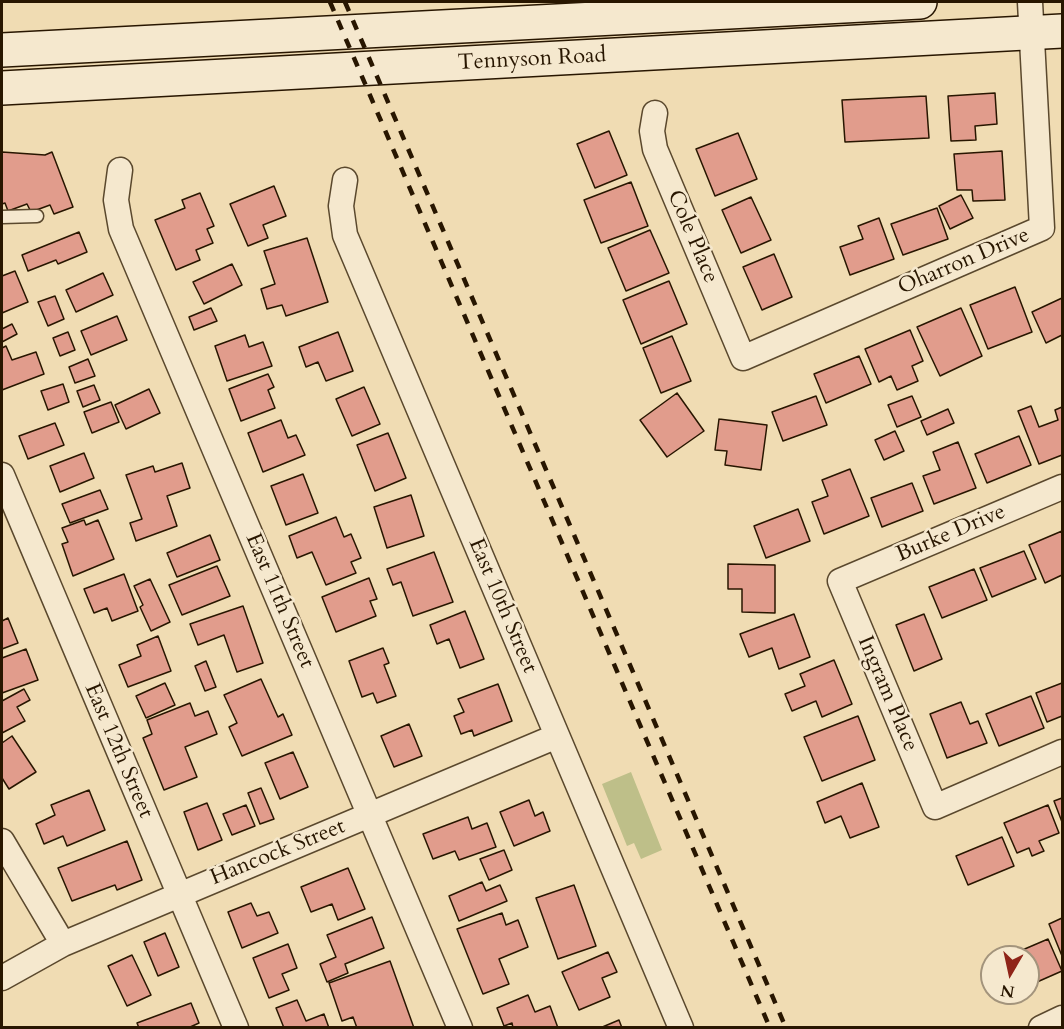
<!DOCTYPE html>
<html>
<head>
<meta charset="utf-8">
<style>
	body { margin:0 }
	#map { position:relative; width:1064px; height:1029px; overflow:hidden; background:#f0dcb3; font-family:Cardo,serif }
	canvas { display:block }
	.frame { position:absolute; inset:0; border:3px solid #281600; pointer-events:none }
	.north { position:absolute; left:980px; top:945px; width:60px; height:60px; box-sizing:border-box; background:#f5e8ce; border:2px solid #a3947c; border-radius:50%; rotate:189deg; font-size:16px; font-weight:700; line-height:24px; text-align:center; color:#281600 }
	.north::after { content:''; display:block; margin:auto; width:21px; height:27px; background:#8f2418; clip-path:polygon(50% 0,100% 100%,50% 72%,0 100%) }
</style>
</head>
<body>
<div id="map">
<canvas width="1064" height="1029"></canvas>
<div class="frame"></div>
<div class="north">N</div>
</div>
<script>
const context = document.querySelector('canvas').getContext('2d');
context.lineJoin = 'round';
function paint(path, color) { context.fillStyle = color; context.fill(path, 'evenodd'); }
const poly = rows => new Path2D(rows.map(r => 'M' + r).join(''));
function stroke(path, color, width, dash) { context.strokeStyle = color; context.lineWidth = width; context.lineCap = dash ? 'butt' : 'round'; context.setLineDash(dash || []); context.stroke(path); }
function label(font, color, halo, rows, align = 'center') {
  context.font = font + ' Cardo,serif'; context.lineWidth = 5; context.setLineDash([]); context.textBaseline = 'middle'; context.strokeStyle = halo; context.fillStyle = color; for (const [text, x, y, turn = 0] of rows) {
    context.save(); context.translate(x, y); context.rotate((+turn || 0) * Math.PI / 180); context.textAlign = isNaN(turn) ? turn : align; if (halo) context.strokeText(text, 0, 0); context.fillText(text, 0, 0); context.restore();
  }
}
paint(poly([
	[631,772,662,850,641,859,634,843,627,846,602,784]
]), '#bebf89');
const building = poly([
	[995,93,997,124,975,126,976,140,951,141,948,96,995,93],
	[926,96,929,138,845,142,842,100,926,96],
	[609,131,627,175,595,188,577,144,609,131],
	[738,133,757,179,715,196,696,149,738,133],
	[1002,151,1005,200,973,201,972,190,957,190,954,154,1002,151],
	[2,152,45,155,52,152,73,207,54,214,50,205,31,212,27,204,8,211,5,203,2,204,2,152],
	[631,182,648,226,601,243,584,200,631,182],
	[274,186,286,216,263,225,268,238,248,246,230,204,274,186],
	[200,193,214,226,207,229,213,243,196,250,200,260,176,270,155,220,185,208,182,200,200,193],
	[961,195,973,218,950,229,939,206,961,195],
	[751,197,771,240,741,253,722,210,751,197],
	[937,208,948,239,903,255,891,224,937,208],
	[879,218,894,259,850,275,840,247,863,239,858,226,879,218],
	[650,230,669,273,626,291,608,248,650,230],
	[79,232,87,252,58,264,56,260,28,271,22,255,79,232],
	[307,238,328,302,286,316,282,305,267,309,261,289,275,284,264,251,307,238],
	[774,254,792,297,762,310,743,267,774,254],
	[232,264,242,285,204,304,193,282,232,264],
	[15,271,28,302,2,313,2,276,15,271],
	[103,273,113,295,76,312,66,290,103,273],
	[669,281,687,324,641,344,623,300,669,281],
	[1015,287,1032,332,988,349,970,305,1015,287],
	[55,296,64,319,48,326,38,302,55,296],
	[1062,298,1062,335,1046,343,1032,312,1062,298],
	[211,308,217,321,194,330,189,317,211,308],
	[961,308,982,356,940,376,917,327,961,308],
	[117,316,127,340,91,355,81,331,117,316],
	[12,324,17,334,2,342,2,329,12,324],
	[910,330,923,361,912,366,918,381,897,390,891,376,879,382,865,349,910,330],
	[68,332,75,350,60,356,53,338,68,332],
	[338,332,353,371,326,381,318,362,306,367,299,347,338,332],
	[245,335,249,347,263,342,272,366,227,381,215,346,245,335],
	[672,336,691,381,661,393,643,348,672,336],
	[6,346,12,360,36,352,44,374,2,390,2,348,6,346],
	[859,356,871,384,826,403,814,374,859,356],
	[88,359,95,376,75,383,69,367,88,359],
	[268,374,274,387,268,390,275,408,241,421,229,389,268,374],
	[63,384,69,402,48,410,41,391,63,384],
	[94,385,100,400,83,407,77,391,94,385],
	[364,387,380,424,352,436,336,399,364,387],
	[149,389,160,413,126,429,115,405,149,389],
	[677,393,704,431,667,457,640,420,677,393],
	[816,396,827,425,783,441,772,412,816,396],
	[912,396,921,417,897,427,888,405,912,396],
	[111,402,119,422,92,433,84,412,111,402],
	[1031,406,1039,427,1058,420,1055,410,1062,407,1062,455,1039,464,1018,411,1031,406],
	[948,409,954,423,927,435,921,421,948,409],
	[719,419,767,425,761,470,725,465,727,451,715,450,719,419],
	[281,420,288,438,296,435,305,455,263,472,248,433,281,420],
	[55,423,64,445,28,459,19,436,55,423],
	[895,431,904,451,884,460,875,440,895,431],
	[388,433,406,478,375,491,357,445,388,433],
	[1019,436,1031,465,987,483,975,454,1019,436],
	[958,442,976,488,934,504,923,476,940,470,933,452,958,442],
	[84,453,94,478,60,492,50,466,84,453],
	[182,463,190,488,167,496,177,526,136,541,130,523,142,519,126,475,153,466,155,472,182,463],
	[850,469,869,516,824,534,812,502,828,496,822,480,850,469],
	[303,474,318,513,286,525,271,486,303,474],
	[912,483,923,511,882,527,871,498,912,483],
	[100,490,108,509,70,523,62,504,100,490],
	[411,495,424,536,387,548,374,507,411,495],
	[798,509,810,541,766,558,754,526,798,509],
	[336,517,344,537,351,534,361,558,351,562,356,573,326,585,312,552,297,558,289,536,336,517],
	[84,520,86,525,98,520,114,559,73,576,62,544,68,542,62,528,84,520],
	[1062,531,1062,575,1045,583,1029,545,1062,531],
	[210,535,220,560,177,577,167,553,210,535],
	[1024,551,1036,579,992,597,980,568,1024,551],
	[434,552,453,602,413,616,401,582,393,585,387,569,434,552],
	[728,564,775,565,775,613,742,612,742,589,728,589,728,564],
	[217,566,230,596,182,615,169,585,217,566],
	[974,569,987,600,942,618,929,587,974,569],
	[124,574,138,611,112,621,107,608,94,613,84,589,124,574],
	[369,578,377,599,370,601,376,616,336,632,322,597,369,578],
	[150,579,170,622,151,631,140,607,143,605,134,586,150,579],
	[243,606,263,663,237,672,224,635,198,645,190,624,243,606],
	[465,611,484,659,460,668,449,639,437,644,430,625,465,611],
	[794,614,810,657,779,669,772,648,749,657,740,634,794,614],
	[924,614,942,659,914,671,896,625,924,614],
	[8,618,18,643,2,649,2,621,8,618],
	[158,636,171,671,128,687,119,665,141,656,137,645,158,636],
	[383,648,389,663,384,665,396,696,377,703,373,693,362,697,349,661,383,648],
	[26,649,38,680,2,693,2,658,26,649],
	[834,660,852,704,822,717,816,701,792,711,785,694,805,686,800,674,834,660],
	[206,661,216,687,205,691,195,666,206,661],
	[261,679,278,717,283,714,292,735,242,756,229,727,237,723,224,695,261,679],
	[165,683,175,705,146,718,136,696,165,683],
	[1062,683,1062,716,1047,722,1036,693,1062,683],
	[498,684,512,721,474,736,472,730,461,734,454,716,464,712,458,699,498,684],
	[24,689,30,700,17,707,25,721,2,733,2,701,24,689],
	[1031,696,1044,728,999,746,986,714,1031,696],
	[961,702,970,724,978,721,987,743,947,758,930,714,961,702],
	[190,703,195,716,208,711,217,734,185,747,197,777,164,790,143,738,152,734,147,720,190,703],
	[858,716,875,760,822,781,804,737,858,716],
	[409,724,422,756,394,767,381,736,409,724],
	[12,736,36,772,9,789,2,778,2,743,12,736],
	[293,752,308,787,280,799,265,763,293,752],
	[862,783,879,827,850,838,841,816,825,823,817,802,862,783],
	[261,788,274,819,260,824,248,793,261,788],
	[89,790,105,830,67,846,63,836,44,844,36,824,55,815,51,805,89,790],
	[1062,798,1062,822,1054,801,1062,798],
	[529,800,535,816,543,812,550,831,514,846,500,812,529,800],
	[207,803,222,840,198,850,184,812,207,803],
	[246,805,255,826,232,835,223,814,246,805],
	[1048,805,1059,833,1039,841,1044,851,1032,856,1029,848,1017,853,1004,823,1048,805],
	[468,817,472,829,487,823,496,847,459,860,455,851,433,859,423,834,468,817],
	[1002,837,1014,866,968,885,956,856,1002,837],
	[127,841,142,880,117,890,115,885,72,901,58,868,127,841],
	[504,850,512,870,489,880,480,859,504,850],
	[348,868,365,909,338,920,332,904,311,912,301,887,348,868],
	[482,882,486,891,500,885,507,901,459,921,449,896,482,882],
	[574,885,596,946,558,959,536,898,574,885],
	[251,903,257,916,269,912,278,933,242,948,228,912,251,903],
	[502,913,506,925,518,920,528,947,499,959,509,984,483,994,457,929,502,913],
	[372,917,384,948,345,964,348,973,327,982,320,964,336,957,327,935,372,917],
	[1062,918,1062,956,1049,924,1062,918],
	[165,933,179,967,158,976,144,942,165,933],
	[1048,939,1062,971,1028,986,1028,957,1006,957,1048,939],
	[288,944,297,968,282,974,289,990,269,998,253,958,288,944],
	[608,952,617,972,602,978,610,997,579,1010,562,972,608,952],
	[132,955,151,995,127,1006,108,966,132,955],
	[390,961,414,1028,357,1028,353,1017,342,1021,329,983,390,961],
	[528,995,535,1012,550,1006,558,1028,513,1028,512,1023,504,1026,497,1008,528,995],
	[297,1000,306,1021,324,1014,329,1028,284,1028,276,1008,297,1000],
	[191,1003,199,1023,188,1028,139,1028,137,1023,191,1003],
	[619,1020,622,1028,600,1028,619,1020]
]);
paint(building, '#e19c8c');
stroke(building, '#281600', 1.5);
const service = poly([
	[2,217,37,216]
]);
const minor = poly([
	[655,113,652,131,655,149,743,358,1042,228,1030,2],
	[120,170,116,200,121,229,460,1028],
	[345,180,341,206,345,235,681,1028],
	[2,475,236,1028],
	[1062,487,840,581,935,807,1062,752],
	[2,841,63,944],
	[2,978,63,944,557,736],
	[1041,1028,1062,1018]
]);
const secondary = poly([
	[2,50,920,2],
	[2,88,1062,31]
]);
stroke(service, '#5a482d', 15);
stroke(minor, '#5a482d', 27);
stroke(secondary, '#281600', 36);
stroke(service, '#f5e8ce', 12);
stroke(minor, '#f5e8ce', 24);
stroke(secondary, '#f5e8ce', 33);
stroke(poly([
	[330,2,770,1028],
	[345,2,786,1028]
]), '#281600', 4.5, [10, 10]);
label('22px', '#281600', '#f5e8ce', [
	["Tennyson Road",532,60,-3],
	["Cole Place",692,237,67],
	["Oharron Drive",964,262,-23],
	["Burke Drive",951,534,-23],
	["East 11th Street",279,601,67],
	["East 10th Street",502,606,67],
	["Ingram Place",887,694,67],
	["East 12th Street",118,751,67],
	["Hancock Street",278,853,-22]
]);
</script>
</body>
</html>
